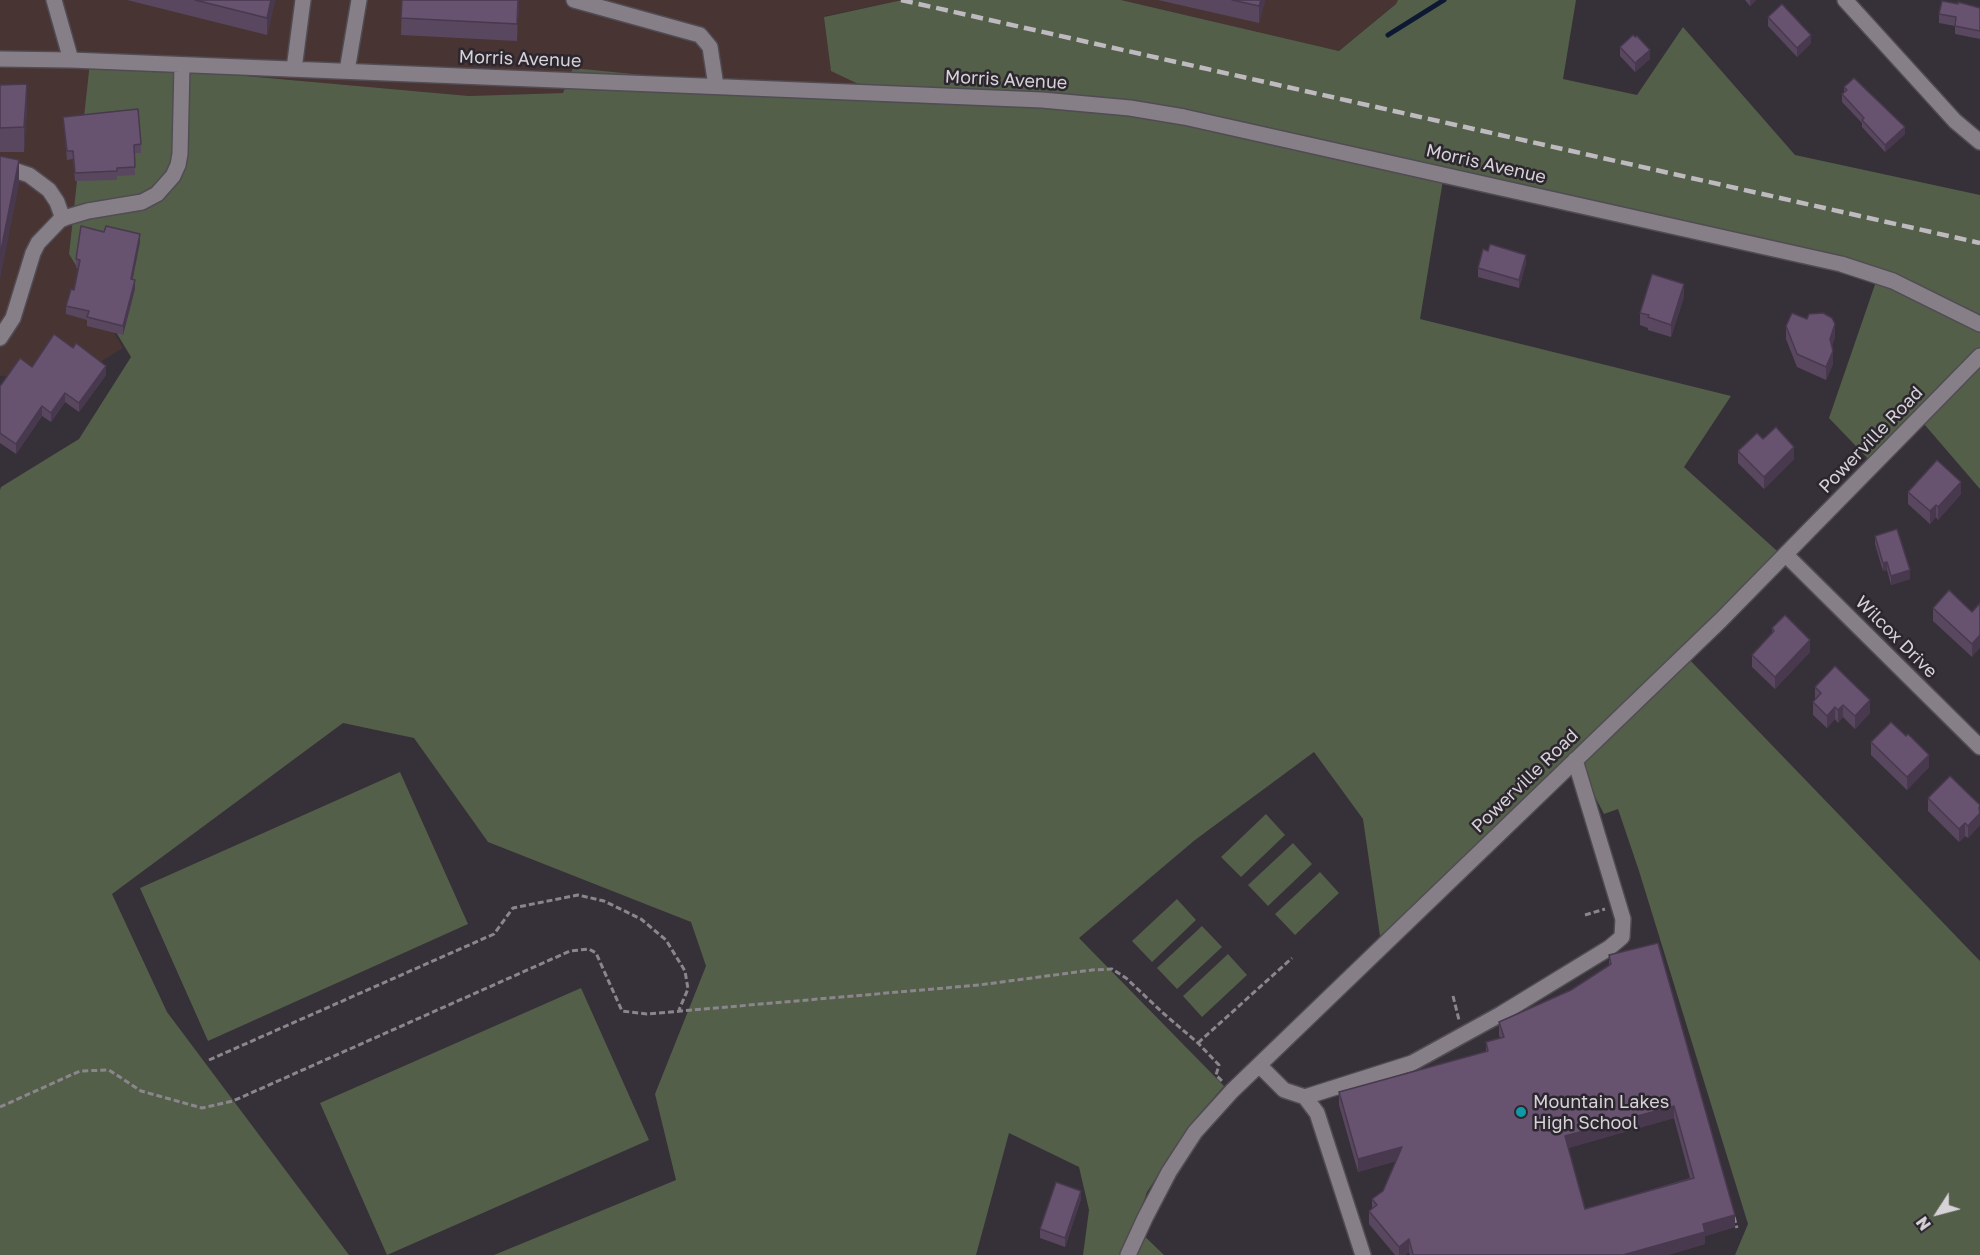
<!DOCTYPE html>
<html>
<head>
<meta charset="utf-8">
<style>
	body { margin:0 }
	#map { position:relative; width:1980px; height:1255px; overflow:hidden; background:#363038; font-family:"Golos Text",sans-serif }
	canvas { display:block }
	.north { position:absolute; left:1908px; top:1183px; width:60px; height:60px; -webkit-text-stroke:4px #2c262e; paint-order:stroke; rotate:234deg; font-size:16px; font-weight:700; line-height:24px; text-align:center; color:#d6d2d7 }
	.north::after { content:''; display:block; margin:auto; width:21px; height:27px; background:#d6d2d7; clip-path:polygon(50% 0,100% 100%,50% 72%,0 100%) }
</style>
</head>
<body>
<div id="map">
<canvas width="1980" height="1255"></canvas>
<div class="north">N</div>
</div>
<script>
const context = document.querySelector('canvas').getContext('2d');
context.lineJoin = 'round';
function paint(path, color) { context.fillStyle = color; context.fill(path, 'evenodd'); }
const poly = rows => new Path2D(rows.map(r => 'M' + r).join(''));
function stroke(path, color, width, dash) { context.strokeStyle = color; context.lineWidth = width; context.lineCap = dash ? 'butt' : 'round'; context.setLineDash(dash || []); context.stroke(path); }
function label(font, color, halo, rows, align = 'center') {
  context.font = font + ' "Golos Text",sans-serif'; context.lineWidth = 5; context.setLineDash([]); context.textBaseline = 'middle'; context.strokeStyle = halo; context.fillStyle = color; for (const [text, x, y, turn = 0] of rows) {
    context.save(); context.translate(x, y); context.rotate((+turn || 0) * Math.PI / 180); context.textAlign = isNaN(turn) ? turn : align; if (halo) context.strokeText(text, 0, 0); context.fillText(text, 0, 0); context.restore();
  }
}
paint(poly([
	[0,0,902,0,825,16,895,100,563,93,469,96,91,62,69,254,123,348,68,382,0,376],
	[1121,0,1398,0,1396,4,1339,51]
]), '#483432');
paint(poly([
	[902,0,1121,0,1339,51,1396,4,1398,0,1576,0,1563,79,1637,95,1683,27,1795,155,1980,195,1980,489,1918,417,1874,465,1829,418,1880,270,1444,174,1420,319,1731,396,1684,467,1786,559,1686,656,1980,961,1980,1255,1735,1255,1748,1224,1639,871,1618,809,1604,814,1576,760,1380,936,1363,819,1314,752,1195,840,1079,938,1224,1086,1196,1118,1147,1192,1135,1227,1164,1255,1083,1255,1089,1210,1079,1167,1009,1133,976,1255,494,1255,676,1180,655,1094,706,966,691,922,488,842,414,738,343,723,112,894,167,1012,349,1255,0,1255,0,490,1,487,79,439,131,357,69,254,90,62,469,96,563,93,573,68,892,100,831,71,824,17],
	[400,772,468,924,208,1041,140,888],
	[1266,814,1285,835,1241,877,1221,857],
	[1293,843,1312,864,1268,906,1248,885],
	[1320,872,1339,893,1295,935,1275,914],
	[1177,899,1196,920,1152,962,1132,941],
	[1202,926,1222,947,1177,989,1157,968],
	[1228,954,1247,975,1202,1017,1183,996],
	[581,988,649,1140,387,1255,320,1103]
]), '#535f49');
stroke(poly([
	[1388,35,1444,0]
]), '#0d1833', 5);
const minor = poly([
	[54,0,71,60],
	[574,0,700,35,710,47,716,86],
	[1845,0,1955,121,1980,142],
	[0,59,71,60,1042,100,1130,108,1184,117,1841,264,1893,281,1980,324],
	[294,69,303,0],
	[347,71,359,0],
	[0,168,5,167,29,175,49,190,57,202,63,219],
	[0,338,13,318,33,253,38,243,61,219,88,211,142,202,157,194,173,176,178,165,180,154,182,65],
	[1786,555,1980,747],
	[1259,1065,1284,1090,1305,1097,1412,1063,1501,1014,1609,948,1622,937,1623,919,1575,760],
	[1305,1097,1317,1113,1363,1255],
	[1128,1255,1145,1218,1169,1172,1195,1132,1232,1091,1721,620,1980,356]
]);
stroke(minor, '#514c53', 18);
stroke(poly([
	[1585,915,1605,909],
	[1453,996,1459,1020],
	[1198,1043,1292,958],
	[209,1060,494,934,513,908,578,895,604,901,641,919,666,940,685,971,688,989,679,1010],
	[0,1107,80,1071,109,1070,141,1091,202,1108,233,1101,570,951,589,949,596,953,622,1011,647,1014,979,985,1092,970,1112,969,1126,978,1163,1013,1198,1043,1219,1065,1216,1075,1222,1081],
	[1734,1217,1737,1228]
]), '#8b868c', 3, [6, 3]);
stroke(minor, '#867f88', 15);
stroke(poly([
	[901,0,1980,243]
]), '#bebabf', 4.5, [12, 6]);
paint(poly([
	[127,0,275,0,267,35],
	[402,0,519,0,517,41,401,35],
	[1158,0,1265,0,1259,23],
	[1745,0,1756,0,1750,6],
	[1980,8,1980,39,1955,34,1955,26,1939,23,1939,14],
	[1768,17,1811,43,1797,57,1768,26],
	[1620,47,1650,59,1635,72,1620,56],
	[0,85,27,108,24,152,0,152],
	[1844,87,1905,134,1885,152,1862,127,1862,123,1842,102,1842,94,1844,93],
	[63,117,141,144,141,153,134,153,135,175,117,176,117,180,75,181,73,159,67,160],
	[140,242,132,279,135,289,123,335,87,326,87,320,66,314,66,306,74,290,78,268,76,268,76,259],
	[1526,263,1519,288,1478,277,1478,268],
	[1684,297,1671,337,1648,330,1648,328,1640,325,1640,313],
	[1786,326,1835,337,1832,346,1833,364,1826,380,1797,367,1786,339],
	[32,367,106,375,79,412,65,402,51,422,42,416,16,454,0,443,0,385,1,385],
	[1763,439,1794,459,1764,489,1738,463,1738,451],
	[1908,492,1961,494,1938,520,1936,517,1930,524,1908,504],
	[1875,536,1910,579,1891,585,1887,570,1883,571,1875,544],
	[1933,608,1972,612,1972,657,1933,621],
	[1772,628,1810,652,1775,689,1752,667,1752,655,1772,633],
	[1815,687,1870,713,1855,729,1843,717,1838,723,1835,719,1827,728,1813,715,1813,702,1815,699],
	[1871,742,1929,767,1907,790,1871,755],
	[1928,798,1980,805,1980,825,1968,838,1965,836,1959,842,1928,811],
	[1609,955,1735,1227,1705,1236,1705,1244,1668,1255,1410,1255,1409,1252,1405,1255,1395,1255,1369,1224,1369,1211,1372,1209,1372,1199,1383,1191,1396,1161,1358,1172,1339,1105,1339,1092,1486,1052,1486,1042,1500,1038,1499,1035,1499,1022,1571,990,1609,966],
	[1674,1118,1690,1178,1585,1209,1568,1148],
	[1081,1199,1065,1247,1040,1238,1040,1229]
]), '#59475f');
paint(poly([
	[271,0,275,0,267,35,267,18],
	[518,0,519,0,517,41,517,24],
	[1261,0,1265,0,1259,23,1259,6],
	[1750,0,1756,0,1750,6],
	[1811,35,1811,43,1797,57,1797,48],
	[1650,50,1650,59,1635,72,1635,63],
	[27,84,27,108,24,152,24,127],
	[1905,127,1905,134,1885,152,1885,145],
	[19,160,19,185,0,280,0,255],
	[140,234,140,242,131,288,131,279],
	[1526,255,1526,263,1519,288,1519,280],
	[135,280,135,289,123,335,123,326],
	[1684,284,1684,297,1671,337,1671,325],
	[1835,324,1835,337,1830,352,1830,339],
	[1833,351,1833,364,1826,380,1826,367],
	[106,366,106,375,79,412,79,403],
	[65,393,65,402,51,422,51,413],
	[42,406,42,416,16,454,16,444],
	[1794,447,1794,459,1764,489,1764,477],
	[1961,482,1961,494,1938,520,1938,507],
	[1936,505,1936,517,1930,524,1930,511],
	[1887,562,1887,570,1883,571,1883,563],
	[1910,570,1910,579,1891,585,1891,576],
	[1980,635,1980,648,1972,657,1972,644],
	[1810,640,1810,652,1775,689,1775,677],
	[1870,700,1870,713,1855,729,1855,716],
	[1843,705,1843,717,1838,723,1838,710],
	[1835,707,1835,719,1827,728,1827,716],
	[1929,755,1929,767,1907,790,1907,777],
	[1980,807,1980,825,1968,838,1968,826],
	[1965,823,1965,836,1959,842,1959,829],
	[1674,1106,1674,1118,1565,1149,1565,1136],
	[1402,1147,1402,1159,1358,1172,1358,1159],
	[1081,1191,1081,1199,1065,1247,1065,1238],
	[1735,1215,1735,1227,1705,1236,1705,1244,1668,1255,1623,1255,1703,1224],
	[1409,1239,1409,1252,1405,1255,1399,1255,1399,1247]
]), '#48394e');
const building = poly([
	[195,0,271,0,267,18,195,0],
	[402,0,518,0,517,24,401,18,402,0],
	[1232,0,1261,0,1259,6,1232,0],
	[1942,1,1958,4,1958,2,1980,8,1980,31,1955,26,1956,17,1939,14,1942,1],
	[1782,4,1811,35,1797,48,1768,17,1782,4],
	[1633,35,1635,37,1637,36,1650,50,1635,63,1620,47,1633,35],
	[1854,78,1905,127,1885,145,1862,120,1864,118,1842,94,1847,90,1844,87,1854,78],
	[27,84,24,127,0,128,0,85,27,84],
	[138,109,141,144,134,145,135,167,117,168,117,171,75,173,73,151,67,151,63,117,138,109],
	[0,156,19,160,0,255,0,156],
	[81,226,104,232,106,226,140,234,131,279,135,280,123,326,87,317,89,311,66,306,71,289,74,290,80,260,76,259,81,226],
	[1490,244,1526,255,1519,280,1478,268,1483,249,1488,251,1490,244],
	[1652,274,1684,284,1671,325,1648,317,1649,315,1640,313,1652,274],
	[1792,313,1807,319,1809,314,1823,313,1832,318,1835,324,1830,339,1833,351,1826,367,1797,354,1786,326,1792,313],
	[54,334,73,348,76,343,106,366,79,403,65,393,51,413,42,406,16,444,0,433,0,385,1,385,20,358,32,367,54,334],
	[1776,427,1794,447,1764,477,1738,451,1757,433,1763,439,1776,427],
	[1937,460,1961,482,1938,507,1936,505,1930,511,1908,492,1937,460],
	[1897,529,1910,570,1891,576,1887,562,1883,563,1875,536,1897,529],
	[1949,590,1972,612,1980,603,1980,635,1972,644,1933,608,1949,590],
	[1785,615,1810,640,1775,677,1752,655,1774,631,1772,628,1785,615],
	[1835,666,1870,700,1855,716,1843,705,1838,710,1835,707,1827,716,1813,702,1821,693,1815,687,1835,666],
	[1891,722,1906,736,1908,734,1929,755,1907,777,1871,742,1891,722],
	[1950,776,1980,805,1979,808,1980,813,1968,826,1965,823,1959,829,1928,798,1950,776],
	[1658,943,1735,1215,1703,1224,1705,1232,1623,1255,1413,1255,1409,1239,1399,1247,1369,1211,1377,1205,1372,1199,1383,1191,1402,1147,1358,1159,1339,1092,1488,1051,1486,1042,1504,1037,1499,1022,1571,990,1611,964,1609,955,1658,943],
	[1674,1106,1694,1178,1585,1209,1565,1136,1674,1106],
	[1056,1182,1081,1191,1065,1238,1040,1229,1056,1182]
]);
paint(building, '#67526f');
stroke(building, '#48394e', 1.5);
for (const [x, y, r, color] of [
	[1521,1112,6,"#0f9aa8"]
]) { const dot = new Path2D(); dot.arc(x, y, r, 0, 2 * Math.PI); context.fillStyle = color; context.fill(dot); stroke(dot, '#2c262e', 2); }
label('18px', '#d6d2d7', '#2c262e', [
	["Morris Avenue",520,59,2],
	["Morris Avenue",1006,80,3],
	["Morris Avenue",1486,164,13],
	["Powerville Road",1871,440,-46],
	["Wilcox Drive",1896,637,45],
	["Powerville Road",1525,781,-44]
]);
label('18px', '#d6d2d7', '#2c262e', [
	["Mountain Lakes",1533,1102],
	["High School",1533,1123]
], 'left');
</script>
</body>
</html>
